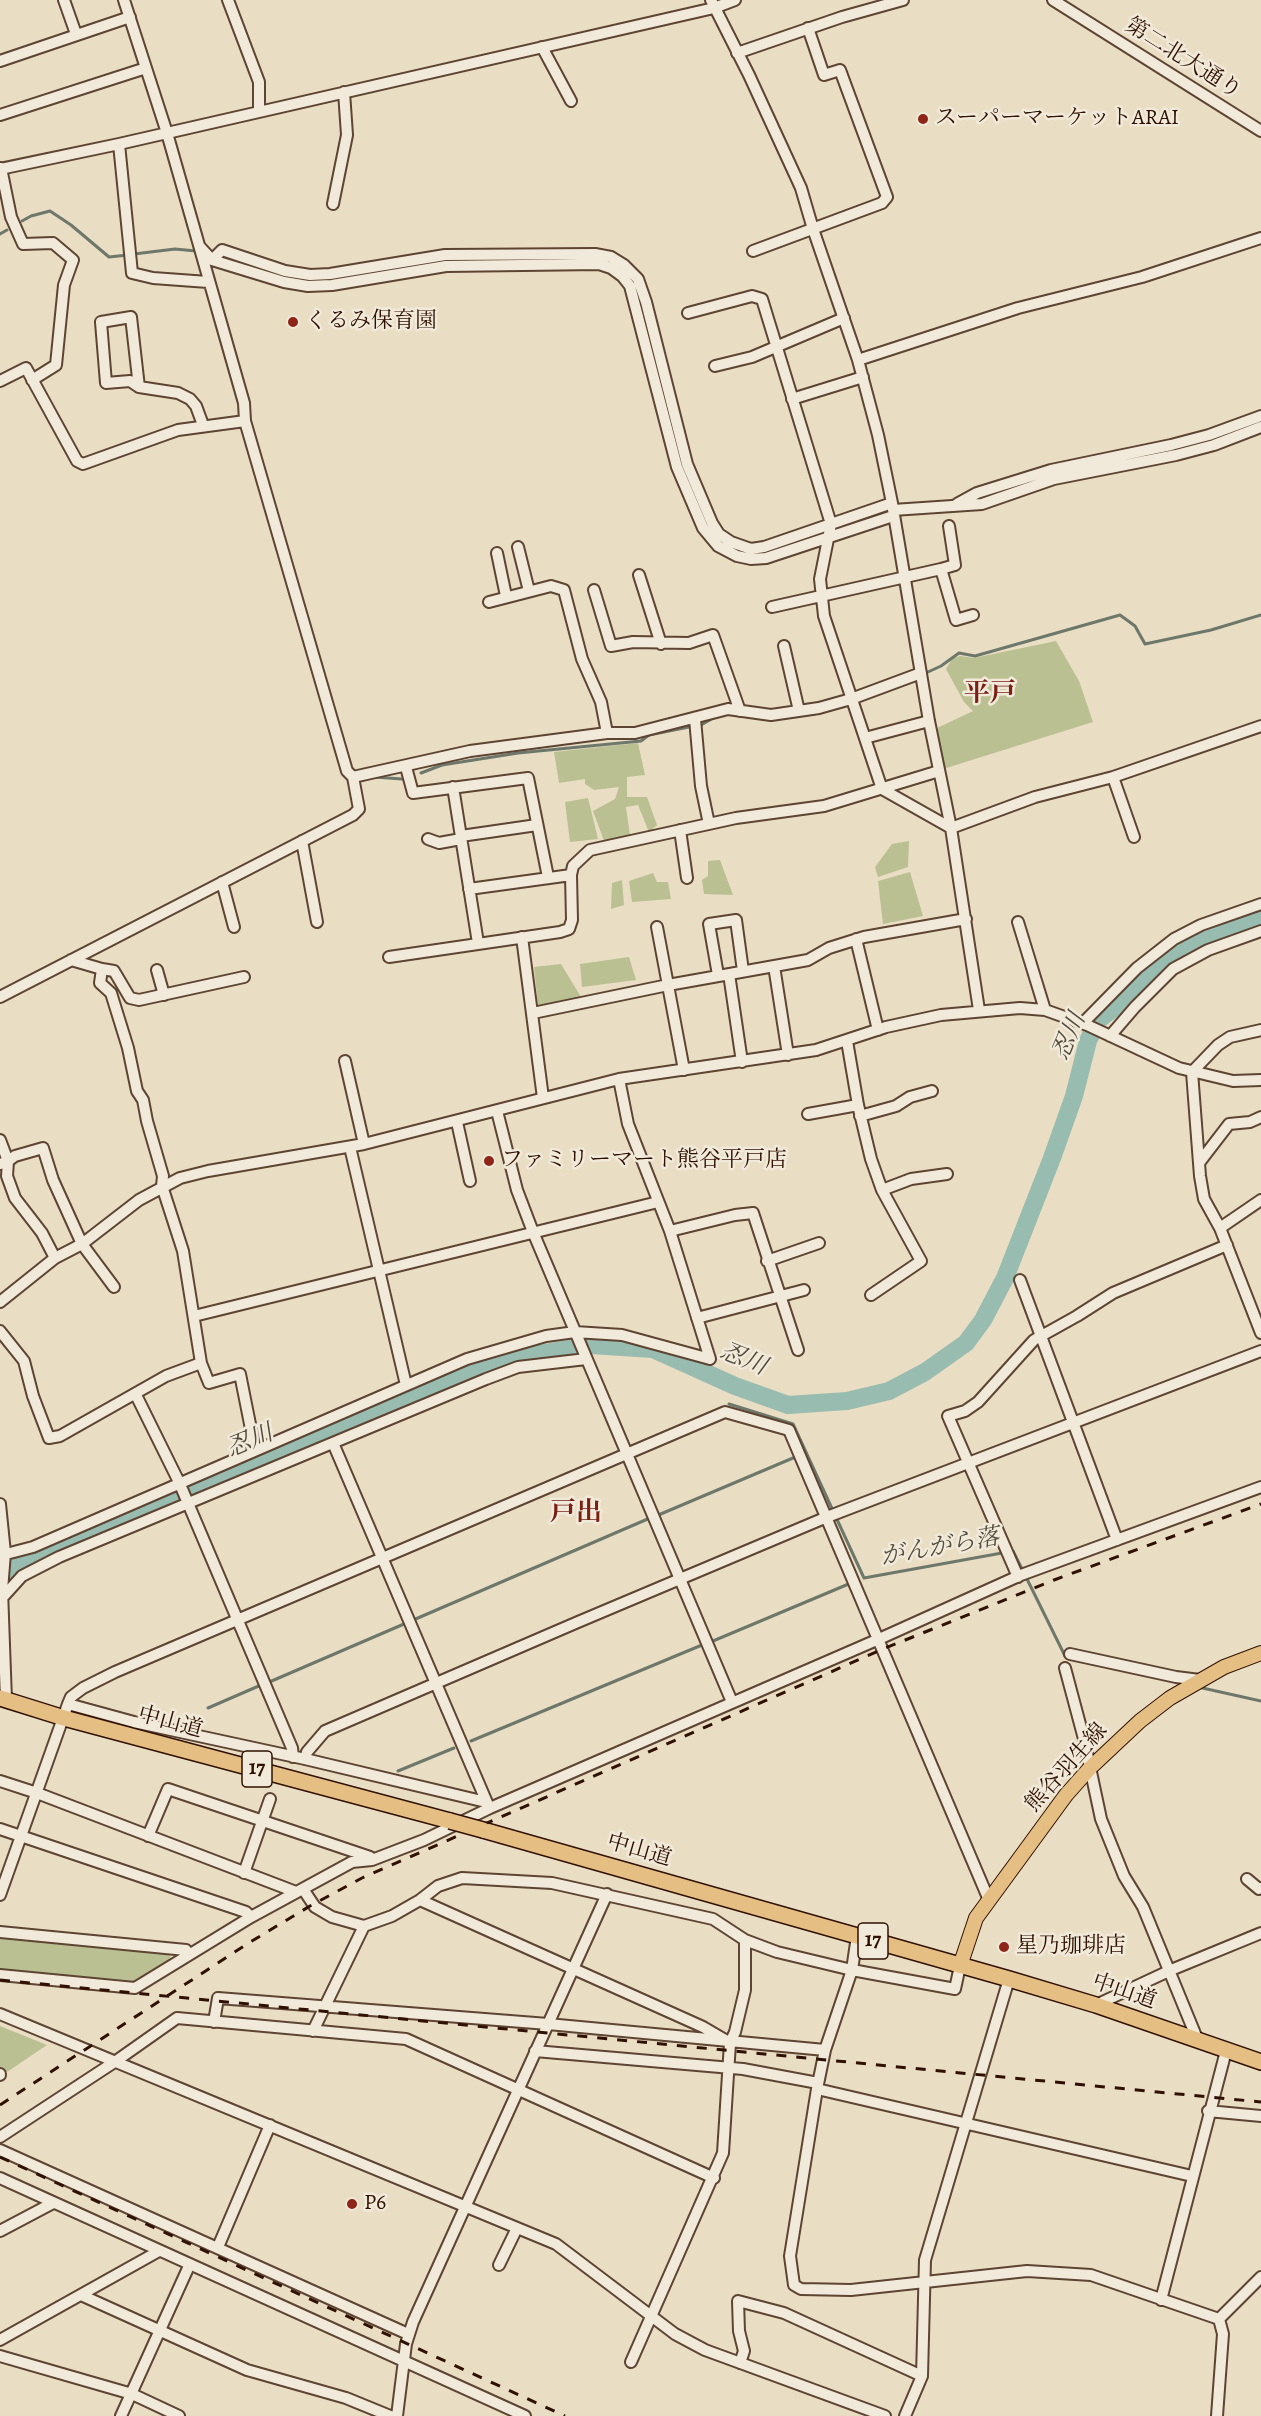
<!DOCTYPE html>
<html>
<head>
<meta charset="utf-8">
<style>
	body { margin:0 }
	canvas { display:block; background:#e9ddc4 }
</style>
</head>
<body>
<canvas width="1261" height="2416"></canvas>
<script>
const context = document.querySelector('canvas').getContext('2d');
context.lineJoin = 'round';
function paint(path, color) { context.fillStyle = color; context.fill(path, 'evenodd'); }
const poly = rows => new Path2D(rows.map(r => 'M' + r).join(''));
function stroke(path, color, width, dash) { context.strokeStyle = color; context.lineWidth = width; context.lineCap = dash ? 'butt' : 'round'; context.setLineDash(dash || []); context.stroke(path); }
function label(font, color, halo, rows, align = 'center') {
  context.font = font + ' Alegreya,"Noto Serif JP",serif'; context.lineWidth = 5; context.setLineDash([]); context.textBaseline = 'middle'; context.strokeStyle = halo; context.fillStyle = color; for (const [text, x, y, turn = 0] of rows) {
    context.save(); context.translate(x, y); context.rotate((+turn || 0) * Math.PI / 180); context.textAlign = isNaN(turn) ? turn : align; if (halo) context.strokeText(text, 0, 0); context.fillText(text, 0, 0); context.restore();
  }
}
paint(poly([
	[1056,641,1079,681,1093,722,943,769,935,729,973,711,964,702,946,669,952,659,960,656,974,658],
	[638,743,645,775,627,777,627,797,647,797,657,825,649,832,638,805,626,807,630,835,606,846,593,811,615,799,619,787,594,790,585,784,585,779,559,783,554,752],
	[588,798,598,839,570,842,565,802],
	[909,841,908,867,878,877,875,867,892,844],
	[720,860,733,895,704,894,702,880,708,876,708,861],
	[910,872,923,916,883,924,878,881],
	[653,873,657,882,668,882,671,899,632,902,629,881],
	[622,880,624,905,611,909,612,883],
	[629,957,636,980,582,987,580,964],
	[561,964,581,997,538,1006,534,967],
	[0,1938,169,1953,171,1960,133,1984,0,1972],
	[0,2026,47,2045,7,2072,0,2070]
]), '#bac091');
stroke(poly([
	[22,221,31,216,50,211,71,225,109,257,128,255],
	[0,234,7,230],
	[134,254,175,249,196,251],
	[223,257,271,272],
	[648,330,660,382],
	[832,530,876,515],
	[761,554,826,532],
	[928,672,941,666,959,653,975,656,1120,615,1135,626,1145,644,1211,630,1261,615],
	[701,725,715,717],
	[421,773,442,765,518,753,641,741,649,735,689,727],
	[360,781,374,777,402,779],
	[735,1387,735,1386],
	[729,1404,793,1424,864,1578,1013,1551,1023,1571],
	[656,1516,793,1458],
	[1026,1577,1065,1656,1069,1657],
	[713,1641,851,1583],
	[267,1683,650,1518],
	[1198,1687,1261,1701],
	[208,1708,261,1685],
	[471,1741,702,1645],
	[398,1771,454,1748]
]), '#6e786a', 3);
stroke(poly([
	[0,1589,17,1567,167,1504,306,1441,499,1361,590,1345,653,1349,735,1386,788,1405,847,1401,889,1391,925,1372,966,1343,983,1320,1005,1278,1052,1158,1074,1096,1088,1041,1098,1020,1131,995,1162,966,1191,946,1261,919]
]), '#98bcb0', 18);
const minor = poly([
	[64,0,76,34],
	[228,0,259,82,259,112],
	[711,0,749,75,801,188,813,229,858,360,878,435,892,503,929,721,951,828,979,1010],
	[1053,0,1261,131],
	[542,47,571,101],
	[737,53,842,17,903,0],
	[0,61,130,17],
	[0,115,146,68],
	[119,144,132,273,153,278,208,282],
	[1,168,11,217,23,244,53,243,73,260,64,285,56,365,32,380],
	[0,169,119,144,714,8,735,0],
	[333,204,347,135,344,92],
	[200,247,212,260,284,282,308,286,332,285,446,266,599,264,611,268,622,276,630,286,677,467,703,528,718,546,737,556,751,559,766,558,893,516],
	[753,251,882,203,887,197,840,70,824,75,808,28],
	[212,260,222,250,285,271,310,275,330,274,445,255,595,254,611,257,624,265,638,279,646,302,687,464,712,523,719,534,731,542,751,549,764,547,892,503],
	[688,313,752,296,762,299,831,524,820,579,824,616,882,789,951,828,1035,797,1113,777,1261,726],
	[858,360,1018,308,1142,277,1261,238],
	[715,366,752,357,844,318],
	[0,381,26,368,77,461,83,464,178,430,245,421],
	[139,387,130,381,106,383,101,322,131,317,139,387,178,393,190,399,196,406,203,425],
	[792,399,863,377],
	[957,504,977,493,1051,470,1171,445,1209,435,1261,416],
	[893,510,982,504,1054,479,1176,455,1214,445,1261,427],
	[518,547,529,591],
	[497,553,506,596],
	[941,569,955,565,949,526],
	[639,575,661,644],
	[594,590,611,646,633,642,689,643,713,635,740,711],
	[489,602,551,586,564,590,582,659,601,702,607,733],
	[772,607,941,569,956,620,973,615],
	[784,646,799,711],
	[695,719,701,786,709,824],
	[865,738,929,721],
	[406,767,413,793,528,778,548,877],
	[353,777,470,751,607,733,635,733,728,709,771,715,819,708,851,699,921,673],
	[1113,777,1134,837],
	[453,787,478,943],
	[680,830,687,878],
	[461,836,537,825],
	[428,839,439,843,461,839],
	[302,841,317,922],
	[222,882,234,927],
	[469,889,571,875],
	[1018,922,1045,1010],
	[657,927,684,1070],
	[522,937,543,1098],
	[856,939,878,1030],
	[389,957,560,932,569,929,572,920,571,875,573,866,590,850,736,818,824,806,939,771],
	[774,966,788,1055],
	[102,969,114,971,130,998,139,1000,244,977],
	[157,970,164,995],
	[729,974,742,1062],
	[718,975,709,924,736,920,743,971],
	[0,997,353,815,359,809,353,777,347,771,245,421,244,403,167,133,124,0],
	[533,1013,668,985,808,960,829,948,864,937,966,919],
	[1083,1023,1137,968,1174,939,1201,925,1261,904],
	[1110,1036,1135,1007,1173,969,1208,950,1261,931],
	[847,1041,858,1105,871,1159,882,1190,921,1261,871,1295],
	[345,1061,364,1144],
	[1192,1072,1200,1176,1204,1199,1220,1228,1261,1333],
	[1192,1072,1218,1045,1230,1037,1261,1030],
	[619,1079,628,1124,670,1231,735,1215,753,1213,798,1350],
	[497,1111,517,1190,533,1232,732,1702],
	[808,1114,858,1105],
	[860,1116,896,1106,910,1097,932,1091],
	[457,1122,470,1181],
	[0,1140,8,1161,15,1156,43,1148,53,1180,82,1244,114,1287],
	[350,1147,406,1385],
	[1199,1163,1229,1124,1250,1122,1261,1117],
	[0,1164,8,1161,7,1176,15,1198,42,1233,55,1258],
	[882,1190,911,1179,947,1174],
	[1220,1228,1261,1200],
	[670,1231,710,1359],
	[767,1261,819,1243],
	[1020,1280,1117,1540],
	[0,1302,55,1258,82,1244,139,1200,180,1178,208,1171,364,1144,619,1079,816,1050,886,1027,941,1015,1020,1008,1045,1010,1087,1025,1179,1068,1233,1081,1261,1080],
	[194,1316,658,1202],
	[697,1318,804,1290],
	[0,1331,24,1361,33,1396,49,1438,60,1436,166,1376,201,1363,183,1251,162,1186,163,1176,147,1121,143,1100,137,1091,128,1048,111,993,100,983,102,969,71,960],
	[201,1363,209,1383,240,1374,255,1449],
	[136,1395,179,1482,292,1748,293,1757],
	[333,1443,488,1805],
	[0,1504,5,1553,2,1590,6,1700],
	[0,1553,10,1553,33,1547,467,1359,546,1336,575,1332,622,1335,710,1359],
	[1018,1577,948,1416,965,1411,978,1402,1034,1340,1077,1316,1113,1293,1227,1245],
	[3,1597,22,1576,59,1557,486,1379,518,1367,586,1359],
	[1070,1654,1176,1677,1200,1680],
	[1065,1668,1084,1739,1101,1819,1124,1876,1143,1907,1198,2041],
	[68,1704,134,1722,305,1759,486,1802],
	[305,1759,307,1752,325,1731,578,1622,827,1517,1261,1351],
	[0,1781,37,1793,296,1892],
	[0,1829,246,1912,251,1917,352,1862,372,1860,424,1840,490,1808,879,1639,1021,1575,1261,1487],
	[148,1836,168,1789,370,1857,371,1859],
	[244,1873,270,1799],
	[1247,1879,1259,1889,1261,1888],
	[303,1889,315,1907,332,1917,364,1926,392,1916,420,1900,438,1886,462,1878,552,1883,713,1919,745,1940,777,1952,852,1970,955,1989,960,1966],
	[0,1895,68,1704,71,1697,83,1688,115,1672,725,1412,789,1430,989,1900],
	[420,1900,703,2027,727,2041],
	[0,1932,186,1950,189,1954],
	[857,1936,852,1970,825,2050,817,2089,1192,2176],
	[0,1975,135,1988,251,1917],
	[1096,2005,1171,1970,1261,1933],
	[0,2014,556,2244,675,2334,705,2350,885,2416],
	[214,2022,218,1998,548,2024,825,2050],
	[313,2031,364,1926],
	[535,2051,743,2069,818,2083],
	[0,2074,0,2075],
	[817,2089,790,2256,794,2285,801,2289,851,2290,1027,2271,1091,2275,1219,2319],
	[1208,2111,1261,2116],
	[0,2137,116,2061,177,2018,406,2039,714,2178],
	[0,2150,408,2334],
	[0,2178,525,2416],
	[0,2231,53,2203],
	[218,2247,270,2125],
	[499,2265,517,2228],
	[81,2295,247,2370,346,2398,390,2416],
	[1161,2300,1226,2051],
	[1219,2319,1261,2277],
	[0,2340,159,2251],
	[0,2356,132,2394,179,2416],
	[631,2362,723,2153,730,2043,735,2032,745,1990,745,1940],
	[740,2363,744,2351,739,2331,738,2301,784,2313,922,2376],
	[121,2416,189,2266],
	[397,2416,406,2344,413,2322,607,1894],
	[905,2416,922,2376,925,2260,1009,1979],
	[1217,2416,1223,2334,1219,2319]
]);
const major = poly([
	[960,1966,976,1918,1066,1795,1090,1768,1140,1721,1170,1698,1224,1667,1261,1653]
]);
const highway = poly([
	[0,1698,64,1718,450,1821],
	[483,1830,1009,1979,1096,2005,1261,2062]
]);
stroke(minor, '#5e4432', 14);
stroke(major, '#301101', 16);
stroke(highway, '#301101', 18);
stroke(minor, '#f1e9d9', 10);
stroke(major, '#e4be82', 14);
stroke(highway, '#e4be82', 15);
stroke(poly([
	[0,1980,1261,2102],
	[0,2105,247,1944,310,1906,362,1878,883,1649,1054,1580,1261,1504],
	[0,2157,565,2416]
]), '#301101', 3, [10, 10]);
const highwayBridge = poly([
	[450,1821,483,1830]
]);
stroke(highwayBridge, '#301101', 18, []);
stroke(highwayBridge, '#e4be82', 15);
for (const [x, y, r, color] of [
	[923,119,6,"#8f2418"],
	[293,322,6,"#8f2418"],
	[489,1161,6,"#8f2418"],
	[1004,1947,6,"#8f2418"],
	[352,2204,6,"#8f2418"]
]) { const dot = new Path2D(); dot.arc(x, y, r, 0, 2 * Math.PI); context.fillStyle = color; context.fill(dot); stroke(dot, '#f1e9d9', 2); }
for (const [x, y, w] of [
	[257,1769,30],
	[873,1941,30]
]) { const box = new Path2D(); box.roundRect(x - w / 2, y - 18, w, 36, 4.5); context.fillStyle = '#f1e9d9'; context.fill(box); stroke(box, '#301101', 1.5); }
label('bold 21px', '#301101', null, [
	["17",257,1769],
	["17",873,1941]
]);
label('22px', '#301101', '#f1e9d9', [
	["第二北大通り",1183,59,32],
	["中山道",170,1723,15],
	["熊谷羽生線",1067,1768,-48],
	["中山道",639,1851,16],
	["中山道",1124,1992,19]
]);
label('22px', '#301101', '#f1e9d9', [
	["スーパーマーケットARAI",935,119],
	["くるみ保育園",305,322],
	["ファミリーマート熊谷平戸店",501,1161],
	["星乃珈琲店",1016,1947],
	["P6",364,2204]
], 'left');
label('italic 24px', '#544d3e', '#f1e9d9', [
	["忍川",1070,1037,-67],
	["忍川",743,1360,22],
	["忍川",250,1442,-23],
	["がんがら落",940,1548,-10]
]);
label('bold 26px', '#7a1f14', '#f1e9d9', [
	["平戸",990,695],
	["戸出",576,1514]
]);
</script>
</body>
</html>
